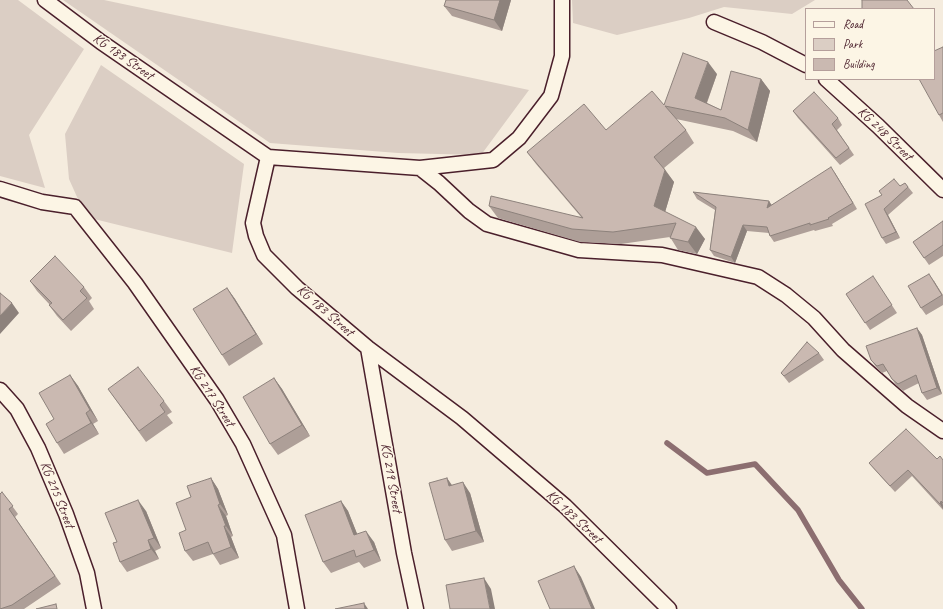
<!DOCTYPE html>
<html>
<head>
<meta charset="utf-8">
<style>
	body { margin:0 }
	#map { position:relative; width:943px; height:609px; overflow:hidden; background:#f5ecde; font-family:Caveat,sans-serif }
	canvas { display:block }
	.legend { position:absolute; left:805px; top:8px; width:130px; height:72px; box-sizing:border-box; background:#fcf5e5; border:1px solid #b59f9b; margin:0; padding:5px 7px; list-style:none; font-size:12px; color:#4a1f2b }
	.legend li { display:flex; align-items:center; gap:8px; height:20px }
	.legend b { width:20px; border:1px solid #b59f9b }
</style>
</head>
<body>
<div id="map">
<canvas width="943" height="609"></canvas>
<ul class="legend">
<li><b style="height:5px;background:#fcf5e5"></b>Road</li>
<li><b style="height:11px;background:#dbcec4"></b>Park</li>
<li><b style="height:11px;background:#cab9b1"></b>Building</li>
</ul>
</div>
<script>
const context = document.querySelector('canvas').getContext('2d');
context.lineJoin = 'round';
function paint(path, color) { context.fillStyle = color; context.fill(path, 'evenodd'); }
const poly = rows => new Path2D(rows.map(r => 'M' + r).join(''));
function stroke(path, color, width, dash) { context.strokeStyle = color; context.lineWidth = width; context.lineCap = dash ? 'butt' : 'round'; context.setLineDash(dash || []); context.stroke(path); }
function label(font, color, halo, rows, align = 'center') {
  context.font = font + ' Caveat,sans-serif'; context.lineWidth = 3; context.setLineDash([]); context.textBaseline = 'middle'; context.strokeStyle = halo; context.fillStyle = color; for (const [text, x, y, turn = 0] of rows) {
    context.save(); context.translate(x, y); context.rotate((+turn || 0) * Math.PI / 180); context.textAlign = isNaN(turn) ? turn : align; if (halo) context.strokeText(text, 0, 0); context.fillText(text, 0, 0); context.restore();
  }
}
paint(poly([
	[0,0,18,0,84,49,29,135,45,188,0,176],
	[63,0,104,0,529,90,481,155,398,153,270,143],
	[572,0,815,0,792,14,724,7,689,18,617,35,573,23],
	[101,65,244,164,232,253,86,217,69,179,65,134]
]), '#dbcec4');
stroke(poly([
	[667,443,707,473,755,464,798,510,839,580,862,609]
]), '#8c6e70', 5.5);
const street = poly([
	[45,0,101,42,268,157],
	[714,22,762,42,806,65],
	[826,79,878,126,943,190],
	[268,157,253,223,256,236,264,255,297,288,368,348,462,418,565,506,669,609],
	[268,157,420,168,493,160,519,138,551,96,562,56,562,0],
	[420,168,439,183,469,211,487,224,579,250,662,255,758,277,786,295,814,318,843,350,907,406,943,431],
	[0,189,42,202,75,207,135,283,217,400,243,444,284,535,297,609],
	[368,348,404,553,416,609],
	[0,390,17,409,38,448,66,514,87,573,94,609]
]);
stroke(street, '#4a1f2b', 17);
stroke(street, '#fcf5e5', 14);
paint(poly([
	[511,0,502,31,452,16,444,6],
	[943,47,943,122,939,115],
	[717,74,707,103,721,110,761,79,770,91,757,142,733,131,676,119,686,130,694,143,664,168,674,182,665,212,705,239,697,254,678,250,670,237,621,244,580,242,498,218,489,206,581,217,536,164,527,152,606,130,664,105],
	[793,111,838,118,842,125,837,130,854,155,840,165,798,118],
	[835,173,857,209,832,224,833,226,815,231,814,230,774,242,770,236,769,233,747,231,735,263,714,256,710,250,715,210,697,199,693,192,769,201,771,205],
	[905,183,913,193,888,215,900,238,886,244,882,238,882,195,879,191,900,186],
	[943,221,943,256,929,265,913,242],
	[30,281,84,287,92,298,89,301,94,309,71,331,57,316,49,305,50,305,37,291],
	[934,281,943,295,943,305,926,315,921,308],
	[878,284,897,313,870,330,846,294],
	[227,288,235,299,263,344,229,366,222,355],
	[917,328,922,335,942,394,927,400,922,393,919,383,903,391,896,385,887,371,882,373,876,367,871,360],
	[819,353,824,360,789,383,781,373],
	[70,375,78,386,98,421,93,424,99,434,64,454,57,443,54,419],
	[274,378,282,389,310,436,278,455,270,444],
	[108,389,164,401,172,412,167,415,173,423,146,442],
	[937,459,943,460,943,510,912,476,895,492,874,469,869,463],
	[211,478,218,489,228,515,226,516,233,536,231,537,239,558,220,565,213,554,193,561,185,551,186,530,191,497],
	[447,478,452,485,470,493,484,542,452,551,445,540],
	[2,492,18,514,15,517,61,584,24,609,0,609],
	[341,501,348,511,357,534,374,542,381,561,364,568,359,562,331,573,323,562],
	[146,511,161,548,155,551,159,559,127,572,120,562,117,542]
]), '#ae9f98');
paint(poly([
	[500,0,511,0,502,31,494,20],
	[708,62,717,74,704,110,695,98],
	[761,79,770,91,757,142,748,130],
	[831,167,835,173,857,209,853,203],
	[665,170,674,182,663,219,654,206],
	[769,201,773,207,767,208],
	[884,209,888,215,900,238,896,232],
	[743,225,747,231,735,263,731,257],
	[696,227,705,239,697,254,688,242],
	[929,274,934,281,943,296],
	[227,288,235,299,263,344,256,334],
	[12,303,19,313,0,334,0,316],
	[917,328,922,335,942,394,937,388],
	[70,375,78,386,98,421,90,410],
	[274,378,282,389,310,436,302,425],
	[86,413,93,424,99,434,91,423],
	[211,478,218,489,228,515,220,504],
	[447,478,454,489,449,486],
	[463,482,470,493,484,542,476,531],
	[138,500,146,511,161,548,154,538],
	[341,501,348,511,362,546,354,535],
	[941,501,943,505,943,509,940,504],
	[218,505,226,516,233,536,226,526],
	[224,526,231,537,239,558,231,547],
	[366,531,374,542,381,561,374,550],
	[148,540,155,551,159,559,151,549],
	[574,566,581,577,595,609,592,609],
	[484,578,491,589,495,609,490,609],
	[364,603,368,609,365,609]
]), '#8d827c');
const building = poly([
	[446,0,500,0,494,20,444,6,446,0],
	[862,0,907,0,914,9,862,9,862,0],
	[943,47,943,113,939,115,919,79,934,79,934,51,943,47],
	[683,53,708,62,695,98,721,110,731,71,761,79,748,130,725,118,665,106,686,130,654,157,665,170,654,206,696,227,688,242,670,238,676,223,613,232,572,229,489,206,491,196,583,218,527,152,584,104,606,130,652,91,664,105,683,53],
	[814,92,838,118,832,124,849,148,836,158,793,111,814,92],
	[831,167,853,203,828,218,829,219,810,225,810,223,770,236,767,227,743,225,731,257,710,250,716,207,693,192,769,201,767,208,831,167],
	[894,179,900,186,905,183,908,187,884,209,896,232,882,238,865,204,882,195,879,191,894,179],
	[943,221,943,245,924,258,913,242,943,221],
	[55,256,84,287,80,291,87,298,63,320,49,305,52,303,30,281,55,256],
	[929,274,942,295,921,308,908,286,929,274],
	[873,276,892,305,865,323,846,294,873,276],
	[227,288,256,334,222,355,193,309,227,288],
	[0,293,12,303,0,316,0,293],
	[917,328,937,388,922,393,916,375,898,384,892,379,883,364,877,366,871,360,866,346,917,328],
	[807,342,819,353,784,376,781,373,807,342],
	[138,367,164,401,160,405,165,412,139,431,108,389,138,367],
	[70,375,90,410,86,413,91,423,57,443,46,424,54,419,39,393,70,375],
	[274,378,302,425,270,444,243,397,274,378],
	[906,429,937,459,940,456,943,460,943,503,941,501,940,504,908,470,890,486,869,463,906,429],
	[211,478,220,504,218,505,226,526,224,526,231,547,213,554,208,542,185,551,179,533,186,530,176,503,191,497,187,486,211,478],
	[447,478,449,486,463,482,476,531,445,540,429,483,447,478],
	[2,492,13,506,9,509,55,576,12,605,0,609,0,494,2,492],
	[138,500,154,538,148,540,151,549,120,562,113,543,117,542,105,513,138,500],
	[341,501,354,535,366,531,374,550,356,557,354,550,323,562,305,515,341,501],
	[574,566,592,609,550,609,538,581,574,566],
	[484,578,490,609,450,609,446,585,484,578],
	[364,603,365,609,335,609,364,603],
	[56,604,57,609,36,609,56,604]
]);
paint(building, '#cab9b1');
stroke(building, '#8d827c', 1);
label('14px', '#4a1f2b', '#fcf5e5', [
	["KG 183 Street",123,57,35],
	["KG 248 Street",885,134,44],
	["KG 183 Street",325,311,41],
	["KG 217 Street",212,396,57],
	["KG 219 Street",391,478,80],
	["KG 215 Street",57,495,68],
	["KG 183 Street",574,517,43]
]);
</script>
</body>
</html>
